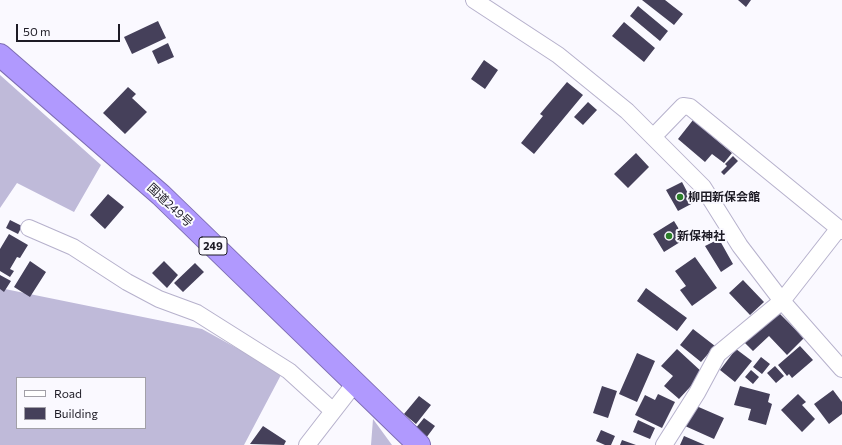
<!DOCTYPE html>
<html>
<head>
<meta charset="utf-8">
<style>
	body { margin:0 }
	#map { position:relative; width:842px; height:445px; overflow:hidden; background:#faf9ff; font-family:Commissioner,sans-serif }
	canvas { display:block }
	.legend { position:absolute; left:16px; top:377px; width:130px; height:52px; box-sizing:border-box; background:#faf9ff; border:1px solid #a2a0a8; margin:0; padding:5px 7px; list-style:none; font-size:12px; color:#1d1b25 }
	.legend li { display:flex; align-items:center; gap:8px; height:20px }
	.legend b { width:20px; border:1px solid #a2a0a8 }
	.scale { position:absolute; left:16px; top:24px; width:104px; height:18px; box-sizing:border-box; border:2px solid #1d1b25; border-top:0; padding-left:5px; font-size:12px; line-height:14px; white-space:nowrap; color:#1d1b25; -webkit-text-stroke:3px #faf9ff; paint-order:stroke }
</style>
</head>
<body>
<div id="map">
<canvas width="842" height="445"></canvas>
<ul class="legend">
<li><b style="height:5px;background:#fff"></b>Road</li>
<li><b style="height:11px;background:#45405a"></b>Building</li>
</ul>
<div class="scale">50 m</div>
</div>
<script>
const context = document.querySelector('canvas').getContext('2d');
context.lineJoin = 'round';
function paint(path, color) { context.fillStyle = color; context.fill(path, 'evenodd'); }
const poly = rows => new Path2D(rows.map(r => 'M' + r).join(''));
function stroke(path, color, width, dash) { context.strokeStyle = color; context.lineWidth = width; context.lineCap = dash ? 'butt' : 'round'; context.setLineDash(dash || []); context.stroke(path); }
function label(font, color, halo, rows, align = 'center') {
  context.font = font + ' Commissioner,"Noto Sans JP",sans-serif'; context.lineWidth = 4; context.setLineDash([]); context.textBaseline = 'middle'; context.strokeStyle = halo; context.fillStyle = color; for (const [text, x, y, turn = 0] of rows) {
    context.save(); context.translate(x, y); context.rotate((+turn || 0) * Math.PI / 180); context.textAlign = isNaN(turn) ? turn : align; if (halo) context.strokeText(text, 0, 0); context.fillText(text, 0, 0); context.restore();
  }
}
paint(poly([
	[0,75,101,165,74,212,17,183,0,208],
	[0,288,202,329,282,373,244,445,0,445],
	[17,378,145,378,145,428,17,428],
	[373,419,392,445,371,445]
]), '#bfbad9');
paint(poly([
	[642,0,665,0,683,14,674,25],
	[738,0,751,0,746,7],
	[638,6,668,31,660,41,630,16],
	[158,21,166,38,132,54,124,37],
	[624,22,655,48,644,62,612,36],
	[168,43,174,57,158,64,152,51],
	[484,60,498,70,485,89,471,79],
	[567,82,583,95,534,154,521,143,543,116,540,114],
	[128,87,136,94,132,98,147,112,125,134,103,113],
	[588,102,597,110,583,125,574,117],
	[693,120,732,153,724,163,712,154,705,162,678,139],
	[636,153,649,167,628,188,614,174],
	[733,156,738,161,724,175,721,172,727,166,725,164],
	[682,182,693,203,678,211,666,190],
	[108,194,124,207,105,229,90,215],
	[10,220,22,226,18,234,6,228],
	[674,221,685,239,664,252,653,234],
	[9,234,28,245,20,258,17,257,10,269,14,271,10,277,0,271,0,249],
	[719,239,733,264,721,272,705,246],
	[695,257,717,288,692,306,680,290,686,286,675,271],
	[30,261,46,272,30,297,14,287],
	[164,261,178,275,167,288,152,273],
	[195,263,204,272,183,292,174,283],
	[0,275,11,281,4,292,0,289],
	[743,280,764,302,750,315,729,293],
	[646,288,687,318,677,331,637,301],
	[776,310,804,338,787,355,769,336,753,351,744,342],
	[693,329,715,346,701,362,680,345],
	[800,346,813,360,792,378,789,374,787,376,778,365],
	[677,349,703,373,679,399,664,386,673,376,661,366],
	[736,349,752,361,735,382,720,370],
	[637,353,655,361,637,402,619,394],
	[761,357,770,364,762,374,753,367],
	[775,366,784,376,776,383,767,373],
	[751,370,759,377,753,384,745,377],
	[602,386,617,391,608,418,593,413],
	[740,386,770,394,768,402,772,404,766,425,748,420,751,409,734,405],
	[833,390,842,402,842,414,829,424,814,404],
	[658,394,675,402,662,428,635,415,645,395,655,400],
	[798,394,806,402,802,405,815,419,802,432,781,410],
	[419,396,431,405,416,424,404,414],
	[694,405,724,418,714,439,685,426],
	[424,418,435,426,426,438,415,429],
	[638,420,655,428,650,439,633,432],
	[263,426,286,441,284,445,250,444],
	[601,430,615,436,611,445,605,445,596,441],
	[684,436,705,445,680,445],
	[622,440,636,445,620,445]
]), '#45405a');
const minor = poly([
	[474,0,558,55,627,111,703,187,740,246,782,301,842,369],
	[653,137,683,106,690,107,842,231],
	[29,228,73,247,127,282,159,299,197,313,289,371,333,411],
	[307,445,355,383],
	[664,445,697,393,718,354,782,301,839,228]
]);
const highway = poly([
	[0,55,161,195,419,445]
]);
stroke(minor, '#b6b1cc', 18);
stroke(highway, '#7d6db2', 24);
stroke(minor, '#fff', 16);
stroke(highway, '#b099fe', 22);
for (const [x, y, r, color] of [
	[680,197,4,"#2c7f2a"],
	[669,236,4,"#2c7f2a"]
]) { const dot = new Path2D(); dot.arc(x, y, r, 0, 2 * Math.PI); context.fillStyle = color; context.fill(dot); stroke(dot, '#faf9ff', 1.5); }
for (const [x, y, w] of [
	[213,246,28]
]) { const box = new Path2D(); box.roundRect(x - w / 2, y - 9, w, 18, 3); context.fillStyle = '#faf9ff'; context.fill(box); stroke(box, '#1d1b25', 1); }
label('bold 11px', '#1d1b25', null, [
	["249",213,246]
]);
label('bold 12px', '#1d1b25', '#faf9ff', [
	["柳田新保会館",688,197],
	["新保神社",677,236]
], 'left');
label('12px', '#1d1b25', '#faf9ff', [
	["国道249号",170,205,43]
]);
</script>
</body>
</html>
